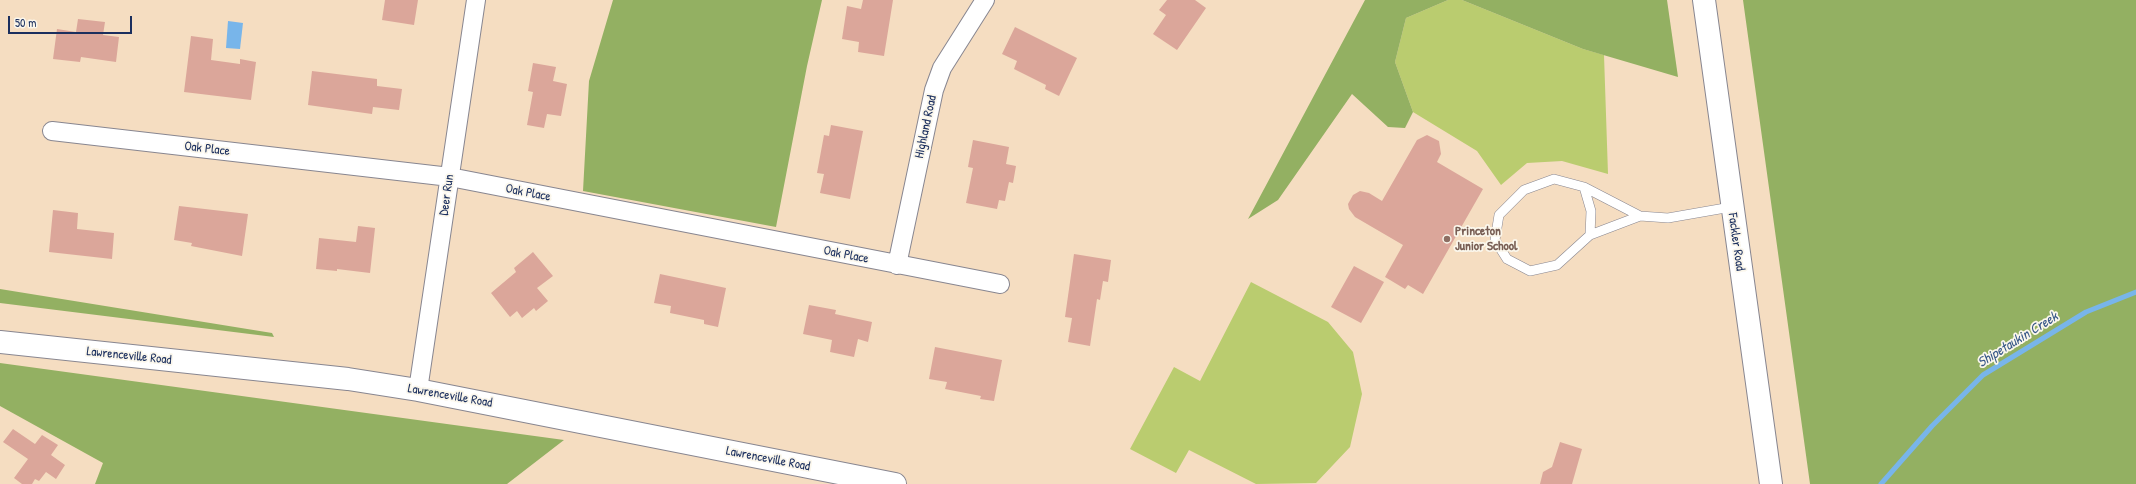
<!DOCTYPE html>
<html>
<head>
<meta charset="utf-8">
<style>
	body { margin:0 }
	#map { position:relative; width:2136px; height:484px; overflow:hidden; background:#f5ddc1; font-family:"Patrick Hand",sans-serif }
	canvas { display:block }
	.scale { position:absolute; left:8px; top:16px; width:124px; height:18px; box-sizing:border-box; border:2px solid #1b2f5e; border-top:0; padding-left:5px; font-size:12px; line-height:14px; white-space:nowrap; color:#1b2f5e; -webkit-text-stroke:3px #fbf7ec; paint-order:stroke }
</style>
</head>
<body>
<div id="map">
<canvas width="2136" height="484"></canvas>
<div class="scale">50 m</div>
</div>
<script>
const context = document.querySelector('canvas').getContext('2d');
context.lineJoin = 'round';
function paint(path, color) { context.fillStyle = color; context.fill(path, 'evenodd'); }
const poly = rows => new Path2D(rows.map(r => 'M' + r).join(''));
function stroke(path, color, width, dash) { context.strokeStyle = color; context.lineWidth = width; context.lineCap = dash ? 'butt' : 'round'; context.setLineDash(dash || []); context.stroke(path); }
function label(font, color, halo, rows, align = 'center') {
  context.font = font + ' "Patrick Hand",sans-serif'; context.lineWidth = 3.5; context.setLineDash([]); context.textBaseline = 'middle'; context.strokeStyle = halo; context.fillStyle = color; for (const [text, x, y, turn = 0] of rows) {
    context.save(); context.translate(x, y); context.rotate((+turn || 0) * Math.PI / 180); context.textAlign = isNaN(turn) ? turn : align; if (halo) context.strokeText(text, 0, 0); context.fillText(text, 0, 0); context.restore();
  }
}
paint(poly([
	[1448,0,1462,0,1583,49,1604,55,1608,174,1562,161,1527,163,1501,185,1477,151,1413,112,1395,62,1406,18],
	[1251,282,1328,322,1353,352,1362,394,1350,447,1316,483,1256,484,1189,450,1176,473,1130,449,1174,367,1200,381]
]), '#bacc6f');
paint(poly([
	[613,0,822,0,807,66,776,227,583,191,589,81],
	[1365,0,1448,0,1406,18,1395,62,1413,112,1405,128,1388,127,1352,94,1278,200,1248,219],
	[1462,0,1667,0,1678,77,1583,49],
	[1743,0,2136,0,2136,484,1810,484],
	[0,289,272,333,274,337,0,303],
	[0,363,564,440,507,484,95,484,103,463,0,406]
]), '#93b062');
paint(poly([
	[228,21,243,23,240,49,226,48]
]), '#78b5ea');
stroke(poly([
	[1881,484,1932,426,1983,375,2086,312,2136,292]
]), '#78b5ea', 5);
paint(poly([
	[385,0,418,0,414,25,382,20],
	[863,0,893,0,884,56,858,52,859,42,842,39,847,6,861,9],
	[1167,0,1195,0,1206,8,1177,50,1153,34,1166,15,1159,10],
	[78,19,105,22,103,35,119,37,116,62,81,57,80,62,53,59,57,29,76,32],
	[1015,27,1077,58,1059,96,1045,89,1046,85,1014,69,1017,61,1002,54],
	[191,36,213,39,211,60,240,64,240,59,256,62,251,100,184,92],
	[533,63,556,67,553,81,567,84,561,116,547,114,544,128,527,125,533,92,528,91],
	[312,71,377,79,377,86,402,89,399,110,373,107,372,114,308,105],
	[831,125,863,131,850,199,820,193,824,174,817,173,824,135,829,136],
	[1427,135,1439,141,1441,154,1437,162,1483,189,1423,294,1408,285,1405,289,1385,277,1403,245,1355,217,1349,209,1348,204,1353,195,1360,191,1369,193,1382,201,1417,140],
	[973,140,1009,147,1006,164,1016,166,1013,183,1009,182,1005,201,999,200,997,209,966,203,973,168,968,167],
	[179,206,248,214,242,256,191,246,192,243,174,240],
	[53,210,78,213,77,229,114,233,112,259,49,252],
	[358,226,375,228,370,273,337,269,337,271,316,269,319,238,356,242],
	[533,252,553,276,537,288,548,301,536,311,534,308,522,318,517,311,510,317,491,293,516,272,514,268],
	[1074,254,1111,260,1108,282,1103,281,1100,300,1097,299,1090,346,1068,342,1072,318,1065,317],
	[1354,266,1384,282,1361,323,1331,307],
	[660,274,726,288,718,327,704,324,704,320,670,313,671,306,654,303],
	[809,305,836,310,835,314,872,322,868,342,858,339,854,357,830,352,832,340,803,334],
	[935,347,1002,360,994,401,980,399,981,396,945,389,947,382,929,379],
	[13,429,35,444,42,435,58,445,51,455,65,465,56,479,46,472,39,481,35,479,32,484,22,484,14,478,28,459,3,442],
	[1560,442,1582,449,1572,484,1540,484,1543,472,1552,467]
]), '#dba69a');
const lane = poly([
	[1584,187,1591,211,1590,235],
	[1640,216,1584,187,1554,179,1524,190,1499,215,1495,240,1507,259,1530,271,1557,265,1590,235,1640,216,1668,218,1731,207]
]);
const street = poly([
	[52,131,450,177,1000,284],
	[897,265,934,90,942,68,985,0],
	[418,390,476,0]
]);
const secondary = poly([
	[1704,0,1771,484]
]);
const highway = poly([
	[0,342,348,379,418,390,895,484]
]);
stroke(lane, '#888690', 10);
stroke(street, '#888690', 20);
stroke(secondary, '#888690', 24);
stroke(highway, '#888690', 24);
stroke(lane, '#fff', 9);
stroke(street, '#fff', 18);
stroke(secondary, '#fff', 22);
stroke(highway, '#fff', 22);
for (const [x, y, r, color] of [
	[1447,239,4,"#8d6e63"]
]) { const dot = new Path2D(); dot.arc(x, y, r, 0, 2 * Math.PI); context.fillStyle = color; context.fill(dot); stroke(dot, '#fbf7ec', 1.5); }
label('13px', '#1b2f5e', '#fbf7ec', [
	["Highland Road",926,127,-78],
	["Oak Place",207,149,7],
	["Oak Place",528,193,11],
	["Deer Run",447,195,-82],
	["Fackler Road",1736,242,82],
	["Oak Place",846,255,11],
	["Lawrenceville Road",129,356,6],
	["Lawrenceville Road",450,396,10],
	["Lawrenceville Road",768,459,11]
]);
label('bold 13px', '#785e54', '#fbf7ec', [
	["Princeton",1455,232],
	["Junior School",1455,247]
], 'left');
label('italic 14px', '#375788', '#fbf7ec', [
	["Shipetaukin Creek",2018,340,-32]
]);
</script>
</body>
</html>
